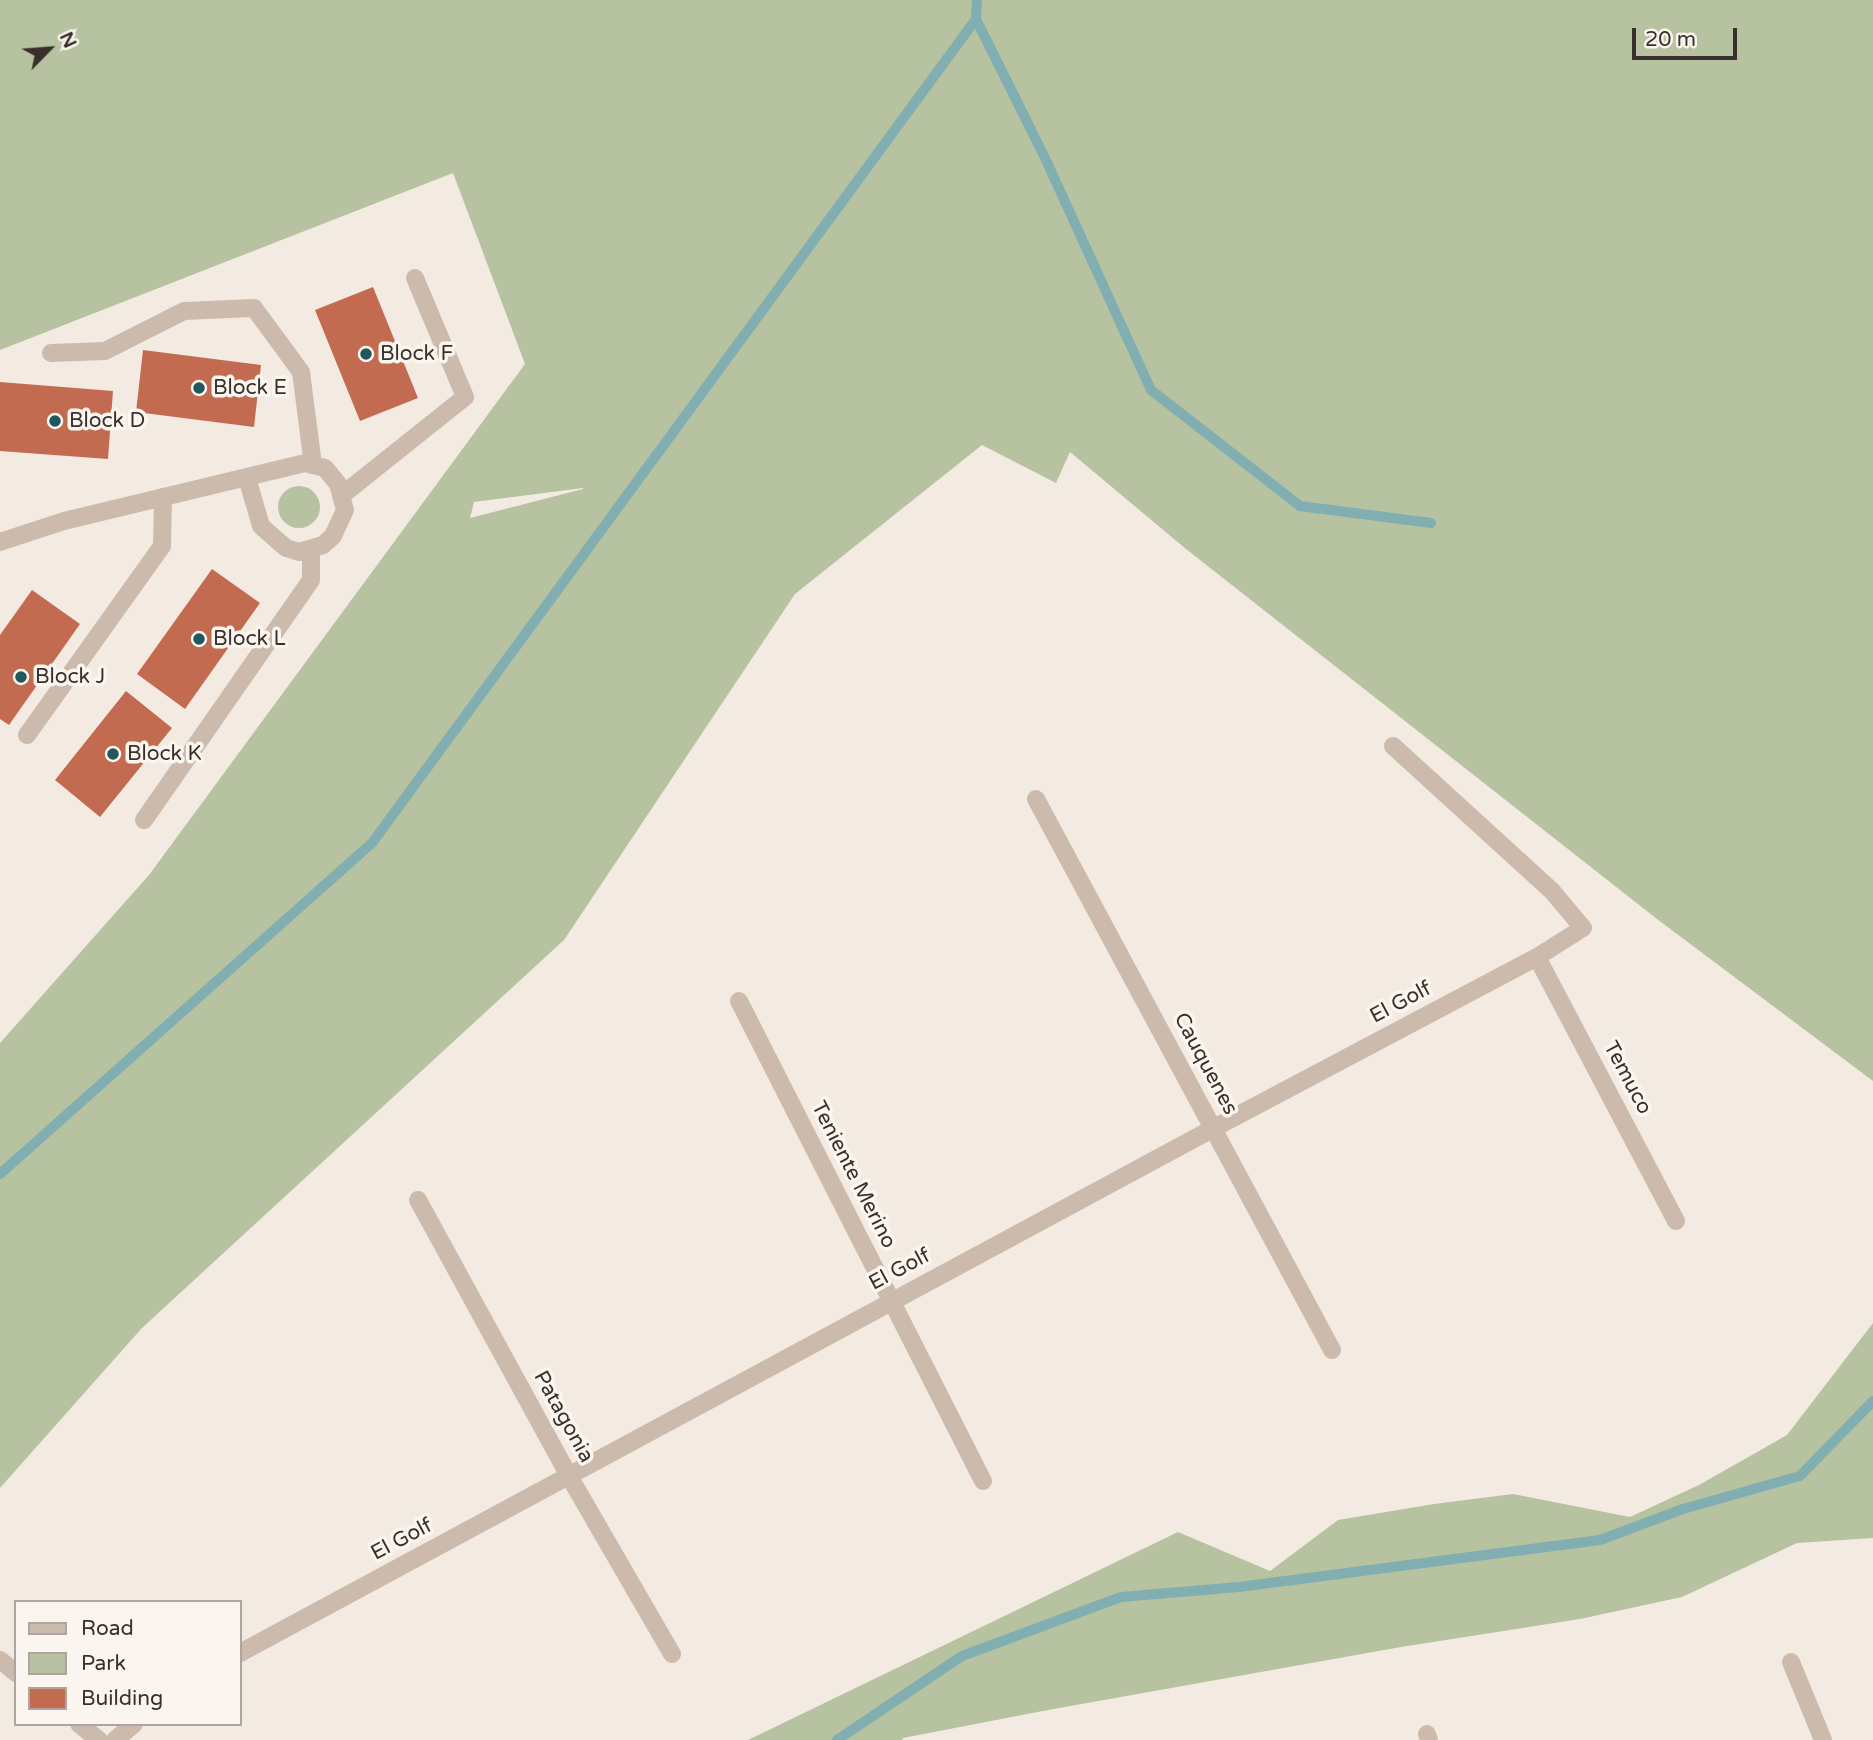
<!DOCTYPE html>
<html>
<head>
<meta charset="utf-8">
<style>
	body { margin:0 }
	#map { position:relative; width:1873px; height:1740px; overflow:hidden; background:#f3ebe2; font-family:"Varela Round",sans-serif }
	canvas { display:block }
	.legend { position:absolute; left:14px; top:1600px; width:228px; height:126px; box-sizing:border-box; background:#faf5ee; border:2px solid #ada6a0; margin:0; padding:9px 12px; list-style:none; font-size:21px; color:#3a302b }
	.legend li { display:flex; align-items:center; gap:14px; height:35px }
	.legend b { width:35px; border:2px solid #ada6a0 }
	.north { position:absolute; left:14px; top:14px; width:70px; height:70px; -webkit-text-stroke:5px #faf5ee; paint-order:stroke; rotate:65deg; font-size:19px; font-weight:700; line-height:28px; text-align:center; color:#3a302b }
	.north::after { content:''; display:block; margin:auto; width:24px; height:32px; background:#3a302b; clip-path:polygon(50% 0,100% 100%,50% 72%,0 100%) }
	.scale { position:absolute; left:1632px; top:28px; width:105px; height:32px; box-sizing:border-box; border:4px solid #3a302b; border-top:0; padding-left:9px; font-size:21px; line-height:24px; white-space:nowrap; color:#3a302b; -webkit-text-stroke:5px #faf5ee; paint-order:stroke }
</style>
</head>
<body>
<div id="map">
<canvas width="1873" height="1740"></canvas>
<ul class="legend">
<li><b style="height:9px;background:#ccbbad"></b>Road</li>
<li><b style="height:19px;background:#b7c2a1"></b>Park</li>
<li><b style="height:19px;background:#c36b50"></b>Building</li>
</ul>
<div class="north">N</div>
<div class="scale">20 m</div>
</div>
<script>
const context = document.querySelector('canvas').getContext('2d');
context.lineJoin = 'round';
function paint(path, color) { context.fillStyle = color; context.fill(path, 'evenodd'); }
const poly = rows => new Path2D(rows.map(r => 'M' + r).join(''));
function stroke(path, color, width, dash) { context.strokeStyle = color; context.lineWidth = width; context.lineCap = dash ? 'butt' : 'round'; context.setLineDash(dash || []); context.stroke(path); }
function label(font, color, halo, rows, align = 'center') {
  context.font = font + ' "Varela Round",sans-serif'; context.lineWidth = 7; context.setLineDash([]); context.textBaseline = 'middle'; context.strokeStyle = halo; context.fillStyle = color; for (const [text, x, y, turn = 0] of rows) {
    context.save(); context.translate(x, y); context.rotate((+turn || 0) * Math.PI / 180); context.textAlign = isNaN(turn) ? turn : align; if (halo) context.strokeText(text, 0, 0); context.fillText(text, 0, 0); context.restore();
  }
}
paint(poly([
	[0,0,1873,0,1873,1081,1657,919,1186,549,1070,452,1056,483,982,445,795,594,564,940,142,1328,0,1488,0,1043,149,875,525,364,453,173,0,350],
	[583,488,583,489,470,518,474,502],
	'278 507a21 21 0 1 1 42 0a21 21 0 1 1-42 0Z',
	[1873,1323,1873,1538,1797,1543,1682,1597,1580,1619,1401,1647,1048,1710,903,1738,902,1740,748,1740,1178,1532,1270,1571,1338,1520,1434,1504,1513,1494,1630,1517,1699,1485,1787,1435]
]), '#b7c2a1');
stroke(poly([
	[976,19,1045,158,1151,390,1300,506,1431,523],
	[0,1174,372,843,976,19,977,0],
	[837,1740,962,1656,1121,1597,1239,1587,1600,1540,1683,1509,1800,1476,1873,1401]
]), '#81aeb0', 10);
paint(poly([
	[373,287,418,398,360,421,315,310],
	[143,350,261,365,254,427,136,412],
	[0,382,113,391,108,459,0,451],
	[212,569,260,603,185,709,137,674],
	[32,590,80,624,9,725,0,719,0,635],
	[126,691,172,728,100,817,55,780]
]), '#c36b50');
stroke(poly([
	[51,353,105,351,184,311,254,308,301,372,313,465],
	[341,496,465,397,415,278],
	[27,735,162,546,163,497],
	[144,820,311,580,311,549]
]), '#ccbbad', 18);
stroke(poly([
	[0,542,64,521,305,463,325,468,338,484,345,510,333,536,323,545,299,552,286,548,261,526,247,478],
	[1036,799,1332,1350],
	[1537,957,1676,1221],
	[739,1001,983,1481],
	[418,1200,569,1476,672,1654],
	[240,1653,1214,1128,1537,957,1583,928,1552,891,1393,746],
	[0,1660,16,1673],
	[1791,1662,1823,1740],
	[79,1724,99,1740],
	[1427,1734,1429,1740],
	[115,1740,134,1724]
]), '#ccbbad', 18);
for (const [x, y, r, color] of [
	[366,354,7,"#21585b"],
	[199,388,7,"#21585b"],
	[55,421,7,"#21585b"],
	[199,639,7,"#21585b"],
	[21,677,7,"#21585b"],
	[113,754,7,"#21585b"]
]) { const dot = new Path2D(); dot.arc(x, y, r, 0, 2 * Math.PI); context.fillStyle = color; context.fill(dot); stroke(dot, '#faf5ee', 2.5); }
label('21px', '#3a302b', '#faf5ee', [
	["Block F",380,354],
	["Block E",213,388],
	["Block D",69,421],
	["Block L",213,639],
	["Block J",35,677],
	["Block K",127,754]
], 'left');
label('21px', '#3a302b', '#faf5ee', [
	["El Golf",1401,1003,-28],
	["Cauquenes",1205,1064,62],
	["Temuco",1627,1078,62],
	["Teniente Merino",853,1175,63],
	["El Golf",900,1270,-28],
	["Patagonia",563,1417,61],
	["El Golf",402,1540,-28]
]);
</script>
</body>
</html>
